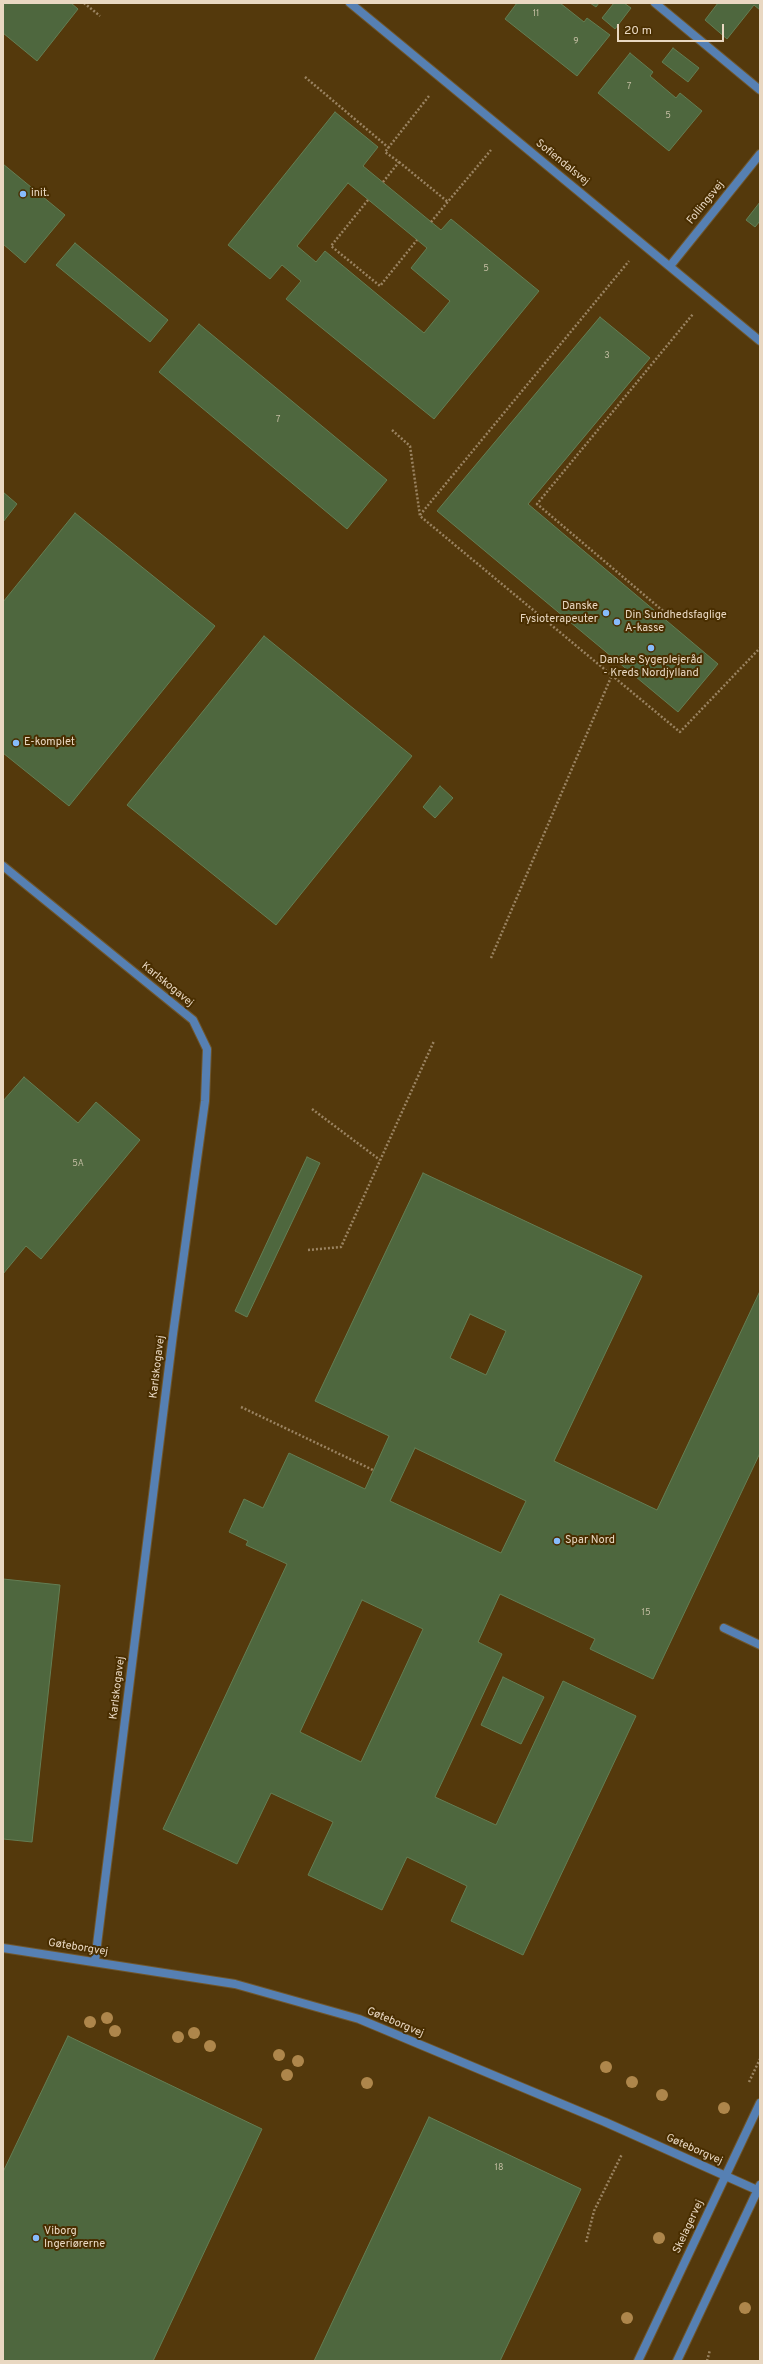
<!DOCTYPE html>
<html>
<head>
<meta charset="utf-8">
<style>
	body { margin:0 }
	#map { position:relative; width:763px; height:2364px; overflow:hidden; background:#54390c; font-family:Overpass,sans-serif }
	canvas { display:block }
	.frame { position:absolute; inset:0; border:4px solid #e9d8c2; pointer-events:none }
	.scale { position:absolute; left:617px; top:24px; width:107px; height:18px; box-sizing:border-box; border:2px solid #e9d8c2; border-top:0; padding-left:5px; font-size:12px; line-height:14px; white-space:nowrap; color:#e9d8c2; -webkit-text-stroke:3px #492e00; paint-order:stroke }
</style>
</head>
<body>
<div id="map">
<canvas width="763" height="2364"></canvas>
<div class="frame"></div>
<div class="scale">20 m</div>
</div>
<script>
const context = document.querySelector('canvas').getContext('2d');
context.lineJoin = 'round';
function paint(path, color) { context.fillStyle = color; context.fill(path, 'evenodd'); }
const poly = rows => new Path2D(rows.map(r => 'M' + r).join(''));
function stroke(path, color, width, dash) { context.strokeStyle = color; context.lineWidth = width; context.lineCap = dash ? 'butt' : 'round'; context.setLineDash(dash || []); context.stroke(path); }
function label(font, color, halo, rows, align = 'center') {
  context.font = font + ' Overpass,sans-serif'; context.lineWidth = 4; context.setLineDash([]); context.textBaseline = 'middle'; context.strokeStyle = halo; context.fillStyle = color; for (const [text, x, y, turn = 0] of rows) {
    context.save(); context.translate(x, y); context.rotate((+turn || 0) * Math.PI / 180); context.textAlign = isNaN(turn) ? turn : align; if (halo) context.strokeText(text, 0, 0); context.fillText(text, 0, 0); context.restore();
  }
}
const building = poly([
	[3,3,71,3,78,9,37,61,3,33,3,3],
	[517,3,560,3,584,22,587,18,610,35,577,76,505,19,517,3],
	[590,3,599,3,596,7,590,3],
	[614,3,624,3,631,8,615,29,602,18,614,3],
	[718,3,760,3,760,10,754,5,727,39,705,20,718,3],
	[673,48,699,68,688,82,662,62,673,48],
	[630,53,653,72,650,76,676,98,680,93,702,111,669,151,598,93,630,53],
	[335,112,378,147,363,166,441,230,451,219,539,291,434,419,286,299,301,281,282,265,270,279,228,245,335,112],
	[348,183,427,248,411,268,450,301,424,333,325,251,316,262,297,246,348,183],
	[3,164,65,215,25,263,3,244,3,164],
	[760,202,760,221,755,227,746,220,760,202],
	[75,243,168,320,150,342,56,265,75,243],
	[600,317,650,358,528,504,718,664,678,712,437,511,600,317],
	[199,324,387,480,347,529,159,372,199,324],
	[3,492,17,504,3,522,3,492],
	[75,513,215,626,69,806,3,753,3,602,75,513],
	[264,636,412,756,276,925,127,805,264,636],
	[440,786,453,798,435,818,423,807,440,786],
	[24,1077,78,1123,96,1102,140,1140,41,1259,26,1246,3,1274,3,1101,24,1077],
	[307,1157,320,1163,319,1165,247,1317,235,1311,307,1157],
	[423,1173,642,1276,554,1461,657,1510,760,1291,760,1453,653,1679,590,1649,595,1639,500,1594,478,1642,502,1654,435,1797,496,1825,563,1681,636,1716,523,1955,451,1921,467,1886,407,1857,382,1910,308,1875,333,1822,271,1793,237,1864,163,1829,287,1564,246,1545,248,1541,229,1532,244,1499,263,1508,289,1453,365,1489,389,1436,315,1401,423,1173],
	[470,1314,506,1331,486,1375,450,1358,470,1314],
	[415,1448,526,1501,501,1553,390,1501,415,1448],
	[362,1600,423,1629,361,1762,300,1732,362,1600],
	[3,1579,60,1585,32,1842,3,1839,3,1579],
	[503,1677,544,1697,521,1744,481,1725,503,1677],
	[68,2036,262,2129,153,2361,3,2361,3,2172,68,2036],
	[429,2117,581,2189,500,2361,314,2361,429,2117]
]);
paint(building, '#4e673e');
stroke(building, '#647e54', 1);
const service = poly([
	[724,1628,760,1645]
]);
const minor = poly([
	[655,3,760,90],
	[670,266,760,154],
	[3,866,193,1020,207,1049,205,1101,173,1334,95,1961]
]);
const tertiary = poly([
	[350,3,760,341],
	[3,1948,235,1984,359,2019,605,2122,757,2190],
	[638,2361,760,2103],
	[677,2361,760,2185]
]);
stroke(service, '#6f562d', 10);
stroke(minor, '#6f562d', 10);
stroke(tertiary, '#6f562d', 10);
stroke(poly([
	[84,3,100,16],
	[305,77,389,148],
	[399,162,448,202],
	[383,182,399,162,385,152,429,96],
	[368,200,331,246,380,286,417,240],
	[431,222,491,150],
	[392,430,410,446,420,516,680,732,760,648],
	[420,515,629,261],
	[669,616,537,504,693,314],
	[491,958,612,675],
	[312,1109,380,1160],
	[308,1250,341,1247,434,1041],
	[241,1407,373,1470],
	[749,2082,760,2059],
	[586,2242,594,2211,622,2154],
	[707,2361,710,2350]
]), '#9a8361', 2.5, [2, 2]);
stroke(service, '#5680b3', 8);
stroke(minor, '#5680b3', 8);
stroke(tertiary, '#5680b3', 8);
context.fillStyle = '#ae864b';
for (const [x, y] of [
	[107,2018],
	[90,2022],
	[115,2031],
	[194,2033],
	[178,2037],
	[210,2046],
	[279,2055],
	[298,2061],
	[606,2067],
	[287,2075],
	[632,2082],
	[367,2083],
	[662,2095],
	[724,2108],
	[659,2238],
	[745,2308],
	[627,2318]
]) { context.beginPath(); context.arc(x, y, 6, 0, 2 * Math.PI); context.fill(); }
for (const [x, y, r, color] of [
	[23,194,4,"#87bbfb"],
	[606,613,4,"#87bbfb"],
	[617,622,4,"#87bbfb"],
	[651,648,4,"#87bbfb"],
	[16,743,4,"#87bbfb"],
	[557,1541,4,"#87bbfb"],
	[36,2238,4,"#87bbfb"]
]) { const dot = new Path2D(); dot.arc(x, y, r, 0, 2 * Math.PI); context.fillStyle = color; context.fill(dot); stroke(dot, '#492e00', 1.5); }
label('9px', '#c2bca1', null, [
	["11",536,14],
	["9",576,42],
	["7",629,87],
	["5",668,116],
	["5",486,269],
	["3",607,356],
	["7",278,420],
	["5A",78,1164],
	["15",646,1613],
	["18",499,2168]
]);
label('11px', '#e9d8c2', '#492e00', [
	["Sofiendalsvej",562,163,39],
	["Follingsvej",706,203,-51],
	["Karlskogavej",167,985,39],
	["Karlskogavej",158,1367,-83],
	["Karlskogavej",118,1688,-83],
	["Gøteborgvej",78,1948,9],
	["Gøteborgvej",395,2023,23],
	["Gøteborgvej",694,2150,24],
	["Skelagervej",689,2227,-65]
]);
label('11px', '#e9d8c2', '#492e00', [
	["init.",31,194],
	["Danske",598,607,"right"],
	["Fysioterapeuter",598,620,"right"],
	["Din Sundhedsfaglige",625,616],
	["A-kasse",625,629],
	["Danske Sygeplejeråd",651,661,"center"],
	["- Kreds Nordjylland",651,674,"center"],
	["E-komplet",24,743],
	["Spar Nord",565,1541],
	["Viborg",44,2232],
	["Ingeriørerne",44,2245]
], 'left');
</script>
</body>
</html>
